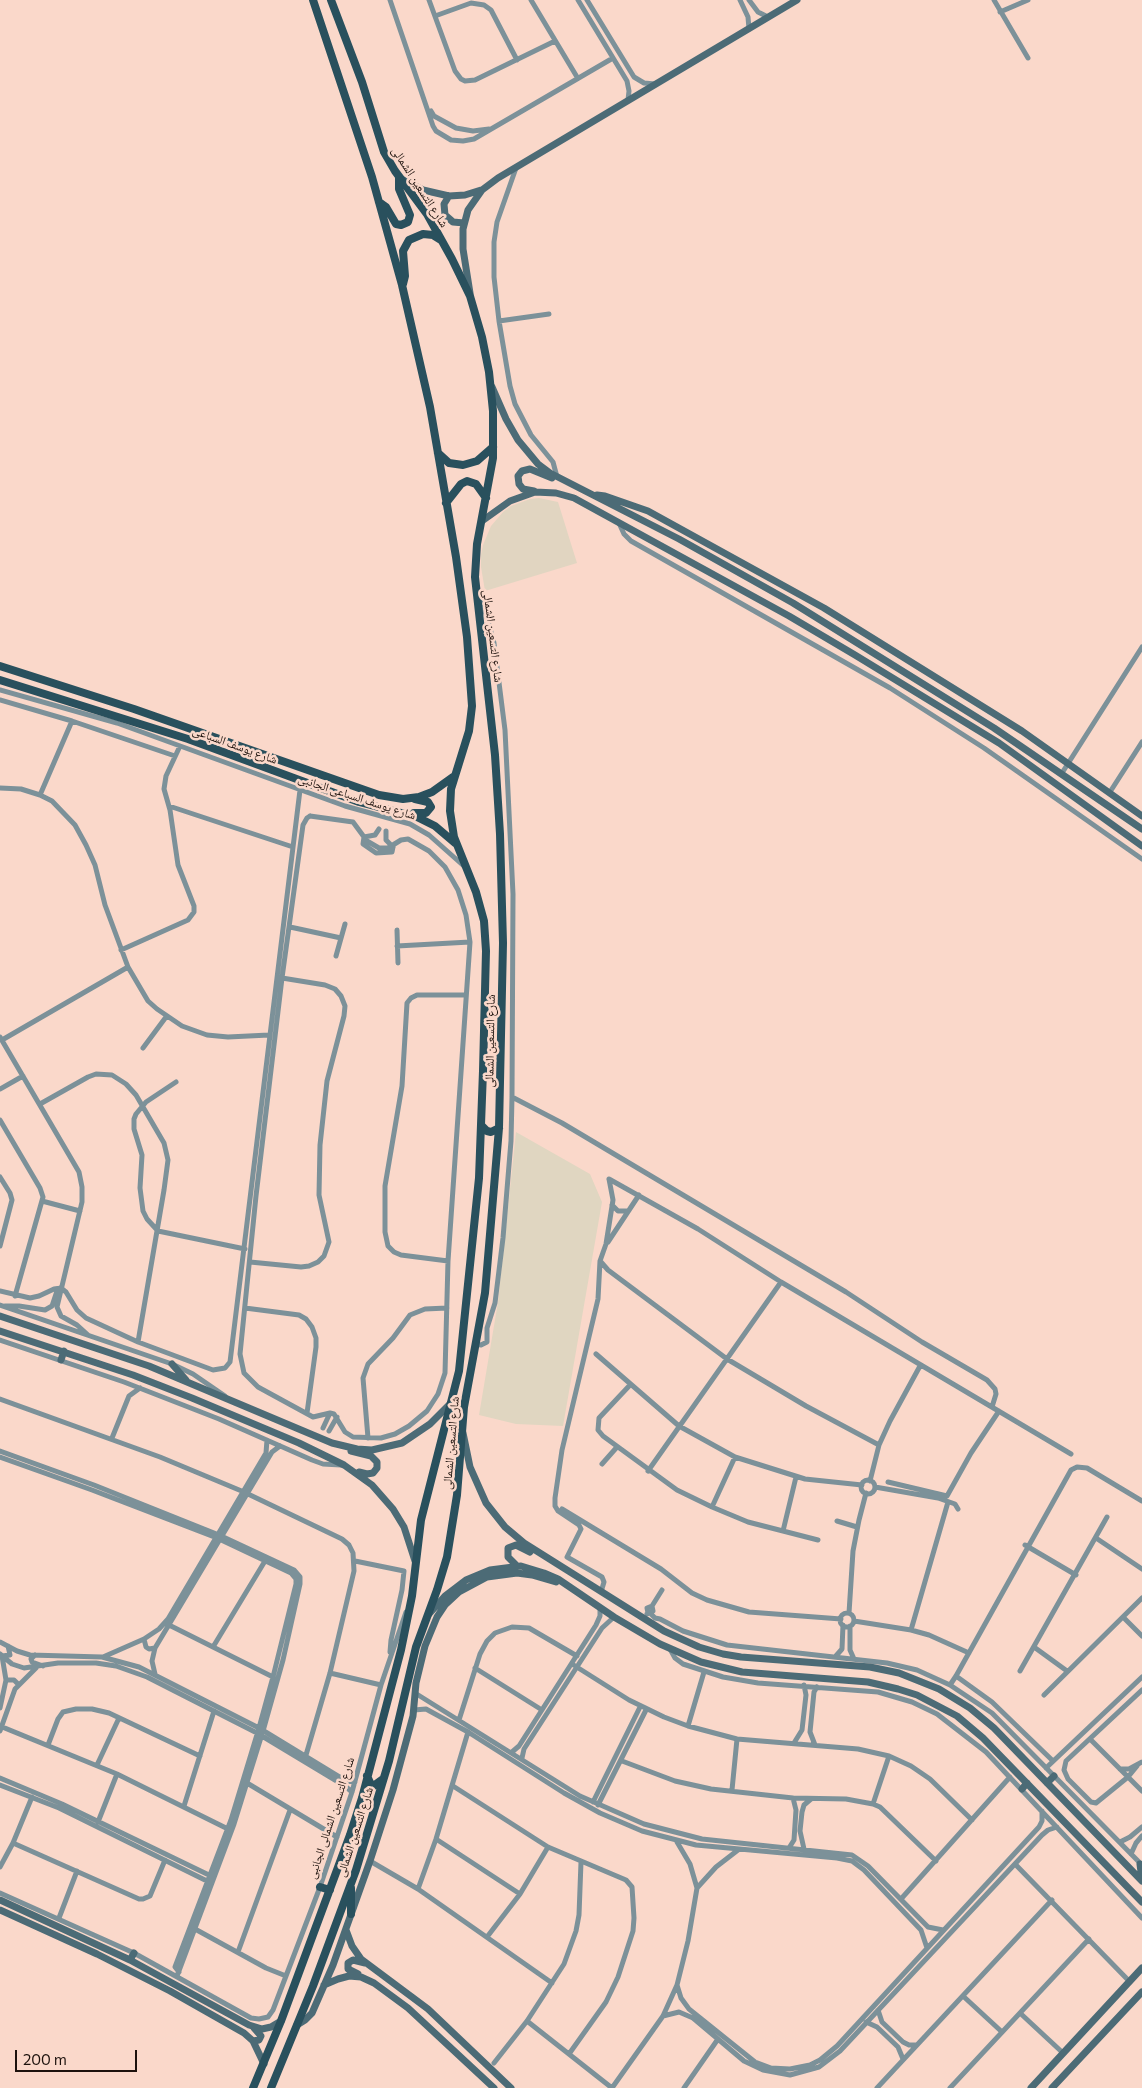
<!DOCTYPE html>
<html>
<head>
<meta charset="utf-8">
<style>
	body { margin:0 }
	#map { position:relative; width:1142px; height:2088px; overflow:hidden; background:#fad8ca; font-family:Commissioner,sans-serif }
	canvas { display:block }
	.scale { position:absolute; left:15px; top:2050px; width:122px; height:22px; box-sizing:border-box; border:2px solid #1d120d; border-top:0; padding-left:6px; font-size:15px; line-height:18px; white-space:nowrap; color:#1d120d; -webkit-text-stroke:4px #fad8ca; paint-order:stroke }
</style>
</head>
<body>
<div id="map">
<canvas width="1142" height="2088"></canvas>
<div class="scale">200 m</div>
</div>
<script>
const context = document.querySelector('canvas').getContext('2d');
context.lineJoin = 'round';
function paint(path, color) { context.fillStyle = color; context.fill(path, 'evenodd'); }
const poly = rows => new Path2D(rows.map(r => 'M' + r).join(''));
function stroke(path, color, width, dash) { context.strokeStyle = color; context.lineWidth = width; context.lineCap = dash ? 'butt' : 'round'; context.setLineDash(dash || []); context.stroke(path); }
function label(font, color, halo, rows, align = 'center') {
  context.font = font + ' Commissioner,"Noto Naskh Arabic",sans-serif'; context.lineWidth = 5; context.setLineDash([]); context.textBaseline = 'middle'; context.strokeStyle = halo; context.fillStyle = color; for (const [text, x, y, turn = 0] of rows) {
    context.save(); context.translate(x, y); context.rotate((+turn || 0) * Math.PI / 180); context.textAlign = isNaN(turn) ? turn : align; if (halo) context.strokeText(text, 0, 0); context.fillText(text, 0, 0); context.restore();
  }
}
paint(poly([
	[516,1132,590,1174,602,1202,563,1426,516,1424,479,1415,498,1302]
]), '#e0d6c1');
paint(poly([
	[539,498,558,502,577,563,485,591,481,567,481,555,483,545,491,526,503,512,511,506,530,499]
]), '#e1d5c1');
stroke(poly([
	[390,0,433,126,436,131,451,140,463,141,474,139,613,58],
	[429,0,455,71,461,79,465,81,475,80,555,41],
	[531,0,577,77],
	[578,0,627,81,629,91,628,100],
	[587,0,634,77,644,83,655,84],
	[740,0,748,17,749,29],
	[749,0,758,12,768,17],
	[994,0,1028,58],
	[1000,12,1028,0],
	[435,16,471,3,484,5,491,10,517,60],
	[431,111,434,116,456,128,473,131,489,129],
	[516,168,497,222,494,242,494,277,499,321,510,386,515,404,531,435,553,462,557,477],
	[499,321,549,314],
	[619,523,624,534,631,541,890,688,984,748,1142,859],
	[0,690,117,723,345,806,410,824,429,835,465,867],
	[0,700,72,721,175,756],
	[1062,773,1142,647],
	[0,788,21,789,40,795,52,801,75,825,86,845,95,865,105,905,128,967,148,1001,157,1009,182,1026,207,1035,228,1037,269,1035],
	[1110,792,1142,742],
	[40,795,72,721],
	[169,806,293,847],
	[310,816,353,822,367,841,379,848,388,848,401,840,408,839,429,851,445,867,458,890,466,915,470,942,448,1261,445,1373,438,1394,427,1411,409,1426,395,1434,381,1438,353,1437,345,1432,334,1414,330,1413,313,1417,258,1387,244,1373,240,1354,256,1196,282,978,303,825,307,818,310,816],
	[386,831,386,840,393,847],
	[364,837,363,844,376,853,392,852,393,847],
	[364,837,375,835,379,829],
	[290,927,341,938],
	[397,930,398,963],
	[397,946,470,942],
	[121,950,188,920,194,912,194,906,178,865,170,810,164,789,166,776,180,746],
	[336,956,345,924],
	[0,1037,79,1172,82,1187,82,1202,57,1307,61,1316,77,1325,88,1335],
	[2,1040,128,967],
	[143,1048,166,1017],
	[176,1082,146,1102,136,1114,134,1119,134,1129,142,1155,140,1188,143,1211,147,1219,158,1231,245,1249],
	[0,1089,23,1076],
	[512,1097,562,1123,846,1292,922,1342,987,1380,995,1389,996,1394,992,1407],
	[40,1104,88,1077,96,1074,112,1075,126,1084,136,1095,164,1143,168,1160,164,1190,138,1342],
	[0,1120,40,1188,43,1197,15,1296],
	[0,1177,10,1193,12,1200,0,1246],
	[609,1179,698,1229,781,1282,1071,1454],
	[42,1201,80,1211],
	[612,1205,618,1211,628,1211],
	[608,1242,639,1195],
	[448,1261,401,1255,394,1252,388,1246,385,1232,385,1186,402,1086,407,1003,411,998,417,995,466,995],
	[250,1262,301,1267,309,1266,318,1262,324,1256,329,1242,319,1195,320,1145,327,1081,344,1016,345,1006,341,996,335,989,325,985,282,978],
	[601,1262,608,1270,727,1359,806,1406,879,1445],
	[0,1291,30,1298,39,1296,54,1289,61,1288,66,1292,77,1310,86,1318,138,1342,213,1370,225,1368,230,1362,300,790],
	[0,1305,172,1364,193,1374,225,1396],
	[5,1306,19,1306,45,1310,52,1306,57,1291,60,1288],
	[245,1308,299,1315,306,1319,312,1327,316,1338,316,1347,307,1413],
	[0,1340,124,1382,219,1419,312,1460,323,1464,341,1465],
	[475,1344,481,1345,487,1342,487,1328,495,1303,503,1238,511,1141,512,1097,513,894,505,730,494,643,486,614,479,597],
	[596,1354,679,1426,735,1457,805,1479,862,1485],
	[630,1385,599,1418,598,1430,603,1436,677,1490,712,1507,748,1522,818,1540],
	[0,1399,160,1457,244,1492],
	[323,1428,330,1413],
	[329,1431,337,1417],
	[112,1438,129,1396,140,1388],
	[368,1438,363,1378,368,1364,393,1338,410,1315,425,1309,447,1308],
	[0,1451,94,1485,219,1535,294,1570,300,1577,300,1584,283,1660,263,1731,234,1824,177,1976],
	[0,1457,92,1490,217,1538,291,1573,296,1579,296,1584,273,1677,259,1728,231,1820,175,1967,179,1972],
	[602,1464,617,1447],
	[648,1471,781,1282],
	'861 1487a7 7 0 1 1 14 0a7 7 0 1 1-14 0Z',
	[870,1481,879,1445,890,1421,920,1366],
	[888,1482,947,1496,971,1453,999,1411],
	[875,1487,938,1498,955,1504,958,1509],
	[248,1494,342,1539,349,1545,353,1553,354,1571,330,1673,306,1755],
	[712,1507,735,1457],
	[562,1509,661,1569,692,1593,707,1600,749,1612,841,1619],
	[837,1521,857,1527],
	[783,1531,796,1477],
	[1096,1538,1142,1569],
	[1025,1545,1076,1575],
	[355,1561,404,1571,402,1590,391,1640,390,1652],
	[601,1592,604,1582,602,1577,567,1557,581,1529,579,1525,558,1511,555,1506,555,1498,562,1450,598,1299,600,1261,606,1244,613,1200,609,1179],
	[652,1606,662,1590],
	[650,1613,655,1618,660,1619,683,1631,727,1645,887,1663,917,1670,950,1685,992,1713,1142,1865],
	[849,1613,853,1551,859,1520,866,1493],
	'840 1620a7 7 0 1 1 14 0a7 7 0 1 1-14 0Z',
	[647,1614,653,1611,652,1606,647,1608,648,1613],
	[1123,1617,1142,1636],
	[854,1621,911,1630,929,1635,969,1653],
	[169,1625,273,1677],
	[850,1626,850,1650,854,1659],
	[911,1630,948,1502],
	[144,1639,146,1647,149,1649,155,1648],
	[0,1642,17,1651,30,1655,102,1657,139,1667,259,1728,346,1781,355,1782],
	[213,1647,265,1561],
	[1034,1647,1067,1671],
	[670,1649,675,1658,683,1664,723,1677,758,1683,878,1692,912,1702,937,1714,986,1752,1142,1918],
	[0,1654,12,1664,24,1668,58,1663,96,1663,116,1666,147,1677,257,1733,345,1786,352,1792],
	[35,1655,31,1659,32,1662,43,1666],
	[103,1657,144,1639,159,1629,168,1619,266,1453,267,1440],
	[835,1657,842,1649,843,1625],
	[572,1664,629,1700,664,1717,688,1726,737,1739,858,1749,889,1756,911,1766,930,1779,972,1820],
	[475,1668,542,1710],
	[1020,1671,1107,1517],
	[330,1673,381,1685],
	[155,1674,152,1661,155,1648,272,1452,280,1446],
	[956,1676,992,1702,1053,1761],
	[6,1680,14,1680,18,1684],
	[950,1685,956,1676,1071,1470,1077,1467,1087,1468,1142,1501],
	[415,1693,580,1796,644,1824,702,1839,852,1855,868,1866,928,1927,943,1930],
	[1044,1695,1142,1598],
	[0,1708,6,1680,2,1656,10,1655,8,1646],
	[414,1710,426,1709,468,1732,564,1793,600,1813,642,1831,696,1845,837,1858,852,1861,864,1870,921,1930,927,1948],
	[459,1720,480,1654,487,1641,495,1633,512,1627,529,1628,577,1656],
	[0,1726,117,1774,228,1829],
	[688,1726,704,1672],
	[0,1731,15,1689,36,1668],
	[1090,1739,1142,1791],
	[794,1743,802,1730,806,1695,804,1685],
	[48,1745,58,1719,63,1712,76,1709,92,1709,109,1713,200,1756],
	[815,1745,810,1732,814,1692,817,1687],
	[512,1752,519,1746,596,1625,600,1616,600,1608],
	[522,1758,524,1749,602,1628,614,1617],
	[622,1761,675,1781,711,1789,793,1798,846,1799,873,1804,880,1807,936,1861],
	[97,1765,119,1718],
	[1137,1766,1128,1777,1096,1803,1091,1802,1068,1779,1064,1770,1066,1761,1142,1690],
	[1046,1768,1142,1677],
	[1120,1769,1129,1769,1142,1762],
	[0,1778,62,1804,211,1876],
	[247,1783,337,1837],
	[0,1785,59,1808,209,1882],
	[453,1786,548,1847,626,1880,632,1887,634,1918,633,1931,618,1977,606,2002,569,2054],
	[732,1790,737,1739],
	[593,1802,640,1707],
	[873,1804,889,1756],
	[598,1805,646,1710],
	[184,1806,214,1711],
	[98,1822,117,1774],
	[436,1839,520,1894],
	[1120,1842,1130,1837,1142,1827],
	[13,1843,139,1899,143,1899,150,1896,165,1860],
	[789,1848,794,1840,796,1810,793,1798],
	[804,1849,800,1831,802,1812,804,1805,811,1799],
	[1131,1854,1136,1843,1142,1836],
	[370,1861,418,1889,552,1983],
	[1015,1864,1130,1982],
	[0,1867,13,1843,32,1797],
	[697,1888,716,1867,738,1850],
	[418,1889,436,1839,468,1732],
	[0,1893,134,1953,251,2018,259,2019,268,2017,273,2010,320,1887,352,1792,381,1685,406,1612],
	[901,1899,1010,1777],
	[59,1918,77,1871],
	[195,1929,266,1968,286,1976],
	[487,1937,520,1894,548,1847],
	[238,1952,290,1810],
	[677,1985,681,1998,689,2009,755,2062,771,2068,790,2069,810,2065,820,2060,837,2046,1039,1827,1042,1821,1042,1811],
	[963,1996,1002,2032],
	[878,2010,882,2022,903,2042,909,2045,916,2045],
	[1020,2013,1063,2053],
	[663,2016,679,2012,693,2018,744,2061,763,2070,790,2075,819,2067,840,2051,1042,1835,1048,1830,1057,1827],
	[527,2021,612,2088],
	[866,2022,877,2027,898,2047,903,2059],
	[494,2063,527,2021,564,1964,576,1931,579,1915,581,1862],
	[612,2088,663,2016,677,1985,688,1941,697,1888,690,1864,677,1842],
	[684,2088,718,2039],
	[877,2088,1052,1900],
	[950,2088,1089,1939]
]), '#7c9199', 5);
stroke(poly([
	[401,179,423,190,449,196,465,195,481,190],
	[449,196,444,204,445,215,453,222,464,223],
	[470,293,463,249,463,229,468,210,482,190,498,178,797,0],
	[492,387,506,419,518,440,538,464,550,473,679,539,793,603,994,728,1142,829],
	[534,491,523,489,519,484,518,476,522,471,530,469,552,478],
	[597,495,605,496,648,511,824,608,1022,731,1142,816],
	[482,521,510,501,535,492,556,493,574,498,789,616,855,655,999,743,1142,846],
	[0,1316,149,1366,332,1443,357,1449,372,1450,402,1443,430,1424,451,1403],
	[0,1331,133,1375,192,1398,299,1443,344,1465,372,1485,393,1509,404,1527,415,1561],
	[61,1360,64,1351],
	[172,1364,186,1380],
	[463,1433,470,1467,486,1503,505,1527,524,1543,664,1631,699,1647,723,1654,741,1657,870,1667,899,1673,939,1689,970,1708,994,1728,1142,1881],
	[351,1451,371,1456,377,1462,377,1468,373,1473,367,1474,359,1472],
	[517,1566,508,1557,508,1548,516,1545,530,1552],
	[429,1614,445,1596,466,1580,490,1570,521,1566,544,1573,558,1579,614,1617,660,1644,701,1662,742,1672,868,1682,898,1689,917,1695,957,1716,983,1738,1142,1902],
	[1047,1783,1054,1776],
	[1022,1789,1027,1783],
	[1140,1864,1142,1880],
	[0,1900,130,1960,249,2025,262,2029,271,2027,281,2021],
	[0,1910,97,1954,170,1991,244,2033,253,2041,264,2064],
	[346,1930,352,1946,361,1959,428,2009,511,2088],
	[130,1960,134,1953],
	[358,1974,348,1969,348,1963,353,1960,365,1963],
	[324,1985,338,1979,349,1976,361,1977,374,1983,408,2008,494,2088],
	[297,2025,305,2020,312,2013,333,1965,370,1861,393,1790,413,1716,416,1683,425,1646,437,1617,445,1605,459,1592,487,1577,517,1573,532,1575,556,1582],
	[253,2041,259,2040,261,2036,254,2028],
	[1031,2088,1142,1968],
	[1052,2088,1142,1992]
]), '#4c6b76', 7);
stroke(poly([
	[379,202,386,207,396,224,401,225,408,222,410,215,399,189,399,177],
	[403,284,405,276,403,251,409,240,423,234,433,235,441,240],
	[438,453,449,463,463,465,477,461,493,447],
	[446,503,461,484,467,481,476,484,486,498],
	[0,666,134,709,379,795,403,799,419,797,432,792,453,777],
	[0,680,188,739,359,802,417,817,435,826,455,843],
	[414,813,426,813,431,807,428,802,415,799],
	[482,1126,487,1131,491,1132,499,1128],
	[367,1776,372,1787,383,1779],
	[320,1887,330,1890],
	[351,1888,351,1914],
	[253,2088,281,2021,350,1835,362,1798,401,1650,412,1596,421,1520,459,1371,479,1178,483,1071,486,951,484,921,476,892,454,837,450,811,451,789,469,731,472,706,467,637,456,557,430,407,402,285,372,177,313,0],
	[271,2088,313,1986,356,1870,389,1761,416,1647,437,1590,447,1557,457,1495,464,1407,485,1293,499,1128,503,943,500,834,495,755,475,577,477,544,493,458,493,411,489,372,482,337,470,296,452,259,427,214,395,171,384,152,362,82,331,0]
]), '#29505d', 8);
label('12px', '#1d120d', '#fad8ca', [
	["شارع التسعين الشمالى",420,187,57],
	["شارع التسعين الشمالى",493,636,83],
	["شارع يوسف السباعى",235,745,20],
	["شارع يوسف السباعى الجانبى",357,797,18],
	["شارع التسعين الشمالى",490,1041,-89],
	["شارع التسعين الشمالى",451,1443,-85],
	["شارع التسعين الشمالى الجانبى",331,1818,-72],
	["شارع التسعين الشمالى",355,1832,-72]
]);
</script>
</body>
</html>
